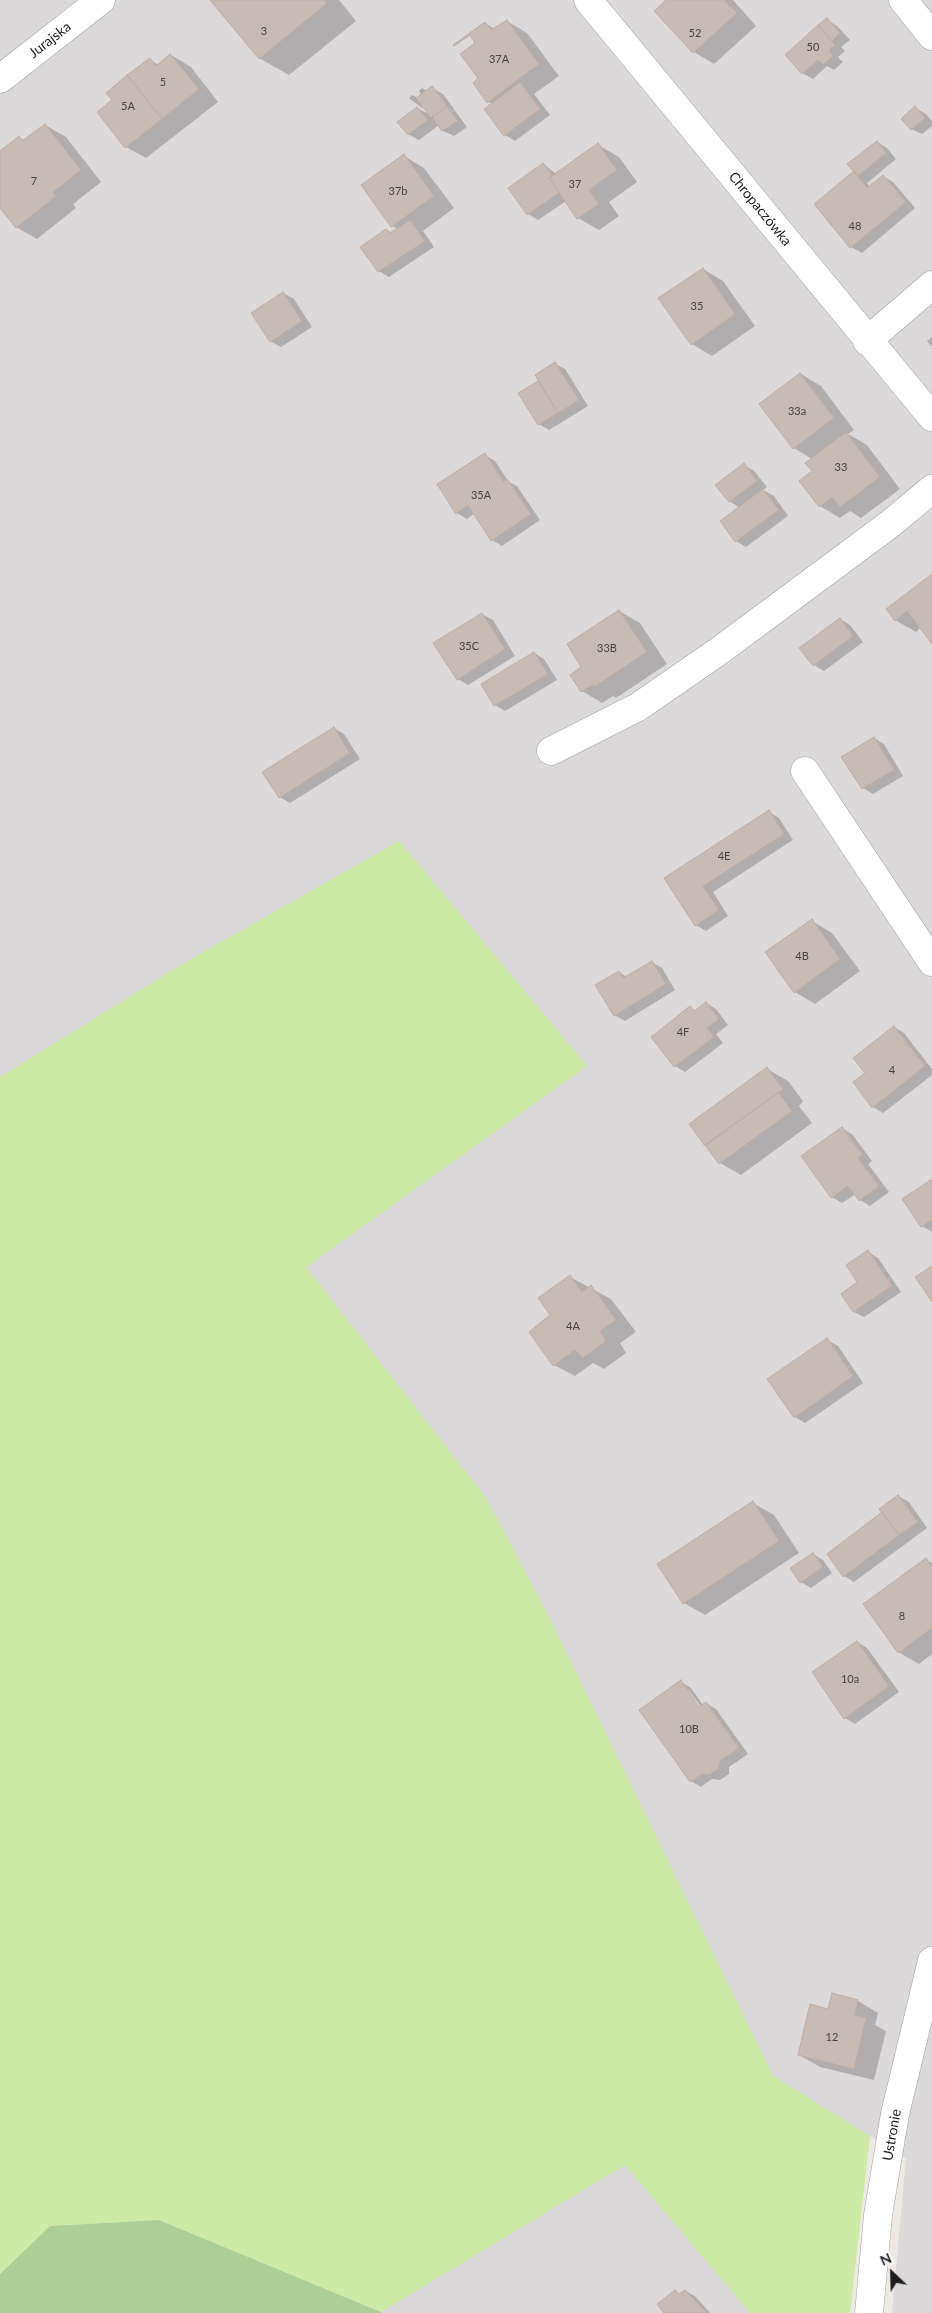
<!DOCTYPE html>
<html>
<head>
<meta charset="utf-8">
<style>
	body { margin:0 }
	#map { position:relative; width:932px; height:2313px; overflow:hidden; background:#eee9e2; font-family:Lato,sans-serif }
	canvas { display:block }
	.north { position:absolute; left:867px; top:2248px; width:50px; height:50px; -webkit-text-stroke:4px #fff; paint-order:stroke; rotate:336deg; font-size:14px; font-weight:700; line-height:20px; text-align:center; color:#1d1d1d }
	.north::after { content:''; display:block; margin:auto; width:18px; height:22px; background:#1d1d1d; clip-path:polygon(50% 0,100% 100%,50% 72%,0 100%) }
</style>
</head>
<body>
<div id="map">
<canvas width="932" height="2313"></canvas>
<div class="north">N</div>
</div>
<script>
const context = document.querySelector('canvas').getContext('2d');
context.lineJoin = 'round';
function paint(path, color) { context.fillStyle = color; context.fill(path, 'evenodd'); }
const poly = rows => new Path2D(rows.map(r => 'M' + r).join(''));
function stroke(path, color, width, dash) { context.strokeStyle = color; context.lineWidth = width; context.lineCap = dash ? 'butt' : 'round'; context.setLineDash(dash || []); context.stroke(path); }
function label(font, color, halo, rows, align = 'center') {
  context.font = font + ' Lato,sans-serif'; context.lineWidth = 4; context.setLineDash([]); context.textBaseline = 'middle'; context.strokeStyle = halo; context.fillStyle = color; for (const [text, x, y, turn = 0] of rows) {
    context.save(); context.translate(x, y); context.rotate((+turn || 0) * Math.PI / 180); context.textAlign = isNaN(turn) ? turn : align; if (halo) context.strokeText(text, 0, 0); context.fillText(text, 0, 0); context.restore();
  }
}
paint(poly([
	[0,0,932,0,932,2313,892,2313,906,2158,773,2076,548,1615,486,1498,306,1267,587,1066,184,963,0,1077],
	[625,2165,750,2313,382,2313,381,2312]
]), '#dbd9da');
paint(poly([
	[399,841,587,1066,306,1267,486,1498,548,1615,773,2076,870,2136,850,2313,750,2313,625,2165,381,2312,159,2220,50,2226,0,2274,0,1077,184,963]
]), '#cdeba6');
paint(poly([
	[159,2220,381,2312,382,2313,0,2313,0,2274,50,2226]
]), '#abcf95');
paint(poly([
	[211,0,339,0,356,21,289,75,259,58],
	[668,0,733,0,756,26,714,64,694,52,656,11],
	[827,20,837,26,850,40,841,47,845,51,838,57,843,62,834,70,827,66,813,79,802,73,787,55],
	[507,21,527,33,559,76,534,94,550,115,515,141,505,135,493,104,488,102,479,78,477,43,485,23,495,29],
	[171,55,191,67,218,102,146,158,126,147,114,100,150,60,159,65],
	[422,88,427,91,432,88,443,94,467,127,454,136,443,131,439,125,419,140,408,134,417,108,432,116,424,106,422,108,409,98,412,95,418,98,422,96,419,91],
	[915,108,926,114,932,121,932,126,922,134,911,129],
	[45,125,66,137,101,182,73,204,76,208,37,239,16,227,0,206,0,152,19,137,25,141],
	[877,142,887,148,896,159,867,183,870,187,883,176,893,182,915,208,862,253,851,247,855,171],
	[598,145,619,157,637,182,609,202,619,216,599,230,578,218,566,201,538,220,528,214,544,164,556,174],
	[404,156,424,168,454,208,423,231,434,247,389,277,379,271,387,230,392,233,398,229,392,226,363,186],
	[703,269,723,281,755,326,712,356,692,344],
	[283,293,294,299,312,327,281,347,270,341],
	[932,337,932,347,927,341],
	[555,364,565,369,588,406,549,430,539,424,520,393,540,381],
	[801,374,821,386,854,430,848,434,867,445,900,489,861,518,850,511,840,518,820,506,812,459,794,448],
	[485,455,495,461,509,482,517,486,540,520,502,546,492,540,475,513,467,519,457,513],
	[744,465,754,471,767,487,763,490,774,496,788,516,746,547,736,541,721,522,740,508,729,501],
	[932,576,932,642,921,627,916,632,895,620],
	[619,611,640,623,667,664,616,698,613,696,602,703,582,691],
	[482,614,493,620,515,656,468,685,458,679],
	[840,619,850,625,863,642,824,671,814,665],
	[534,653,544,659,557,680,505,711,495,705],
	[334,728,344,734,360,759,290,803,280,797],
	[874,738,884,744,903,776,873,794,863,788],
	[769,812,779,818,793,840,713,892,728,916,706,931,696,925,665,878],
	[812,921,832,933,860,971,815,1004,795,992],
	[652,962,662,968,675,990,625,1021,614,1015,619,972,627,977],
	[706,1003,716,1009,728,1025,716,1034,723,1043,685,1072,675,1066,690,1008,696,1011],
	[894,1027,904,1033,932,1069,932,1075,883,1113,873,1107,866,1073],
	[767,1069,788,1081,803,1101,799,1106,812,1123,741,1175,720,1163,691,1124],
	[842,1128,852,1134,872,1161,868,1164,889,1192,870,1206,860,1200,856,1194,842,1203,832,1197],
	[932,1181,932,1232,922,1226],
	[868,1252,878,1258,901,1292,864,1317,854,1312,842,1294,859,1282],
	[570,1277,611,1299,636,1332,620,1343,626,1353,604,1369,593,1363,575,1376,554,1365,552,1315],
	[827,1340,838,1346,863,1383,805,1423,795,1417],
	[898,1496,909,1502,927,1528,854,1582,844,1576,884,1512],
	[753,1503,774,1515,799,1553,705,1615,684,1603],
	[813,1554,823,1560,832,1573,811,1588,801,1582],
	[926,1560,932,1563,932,1654,919,1664,898,1652],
	[857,1642,867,1648,899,1692,855,1724,845,1718],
	[681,1682,691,1688,703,1705,706,1703,716,1709,748,1754,729,1767,729,1774,720,1780,712,1779,701,1787,691,1781],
	[685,1689,688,1689,704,1711,702,1713],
	[858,2001,878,2013,875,2025,886,2031,874,2080,820,2067,799,2055,829,2010],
	[686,2291,696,2297,710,2313,665,2313,675,2292,681,2295]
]), '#0003');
const building = poly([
	[210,0,324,0,327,3,259,59,210,0],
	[666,0,724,0,737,13,693,53,654,11,666,0],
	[827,18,840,33,832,41,818,25,827,18],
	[507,20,539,64,487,103,473,83,478,78,460,54,475,43,470,35,454,46,453,45,485,22,491,30,507,20],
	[818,25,835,45,829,50,833,56,823,65,818,60,802,74,785,55,818,25],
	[170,54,199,89,162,119,127,75,150,58,156,66,170,54],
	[127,75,162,119,125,148,97,112,112,100,106,93,127,75],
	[520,82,540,109,504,136,484,109,520,82],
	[432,86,447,106,431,118,416,98,432,86],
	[447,106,458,121,442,131,432,117,447,106],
	[915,106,925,118,911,130,901,119,915,106],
	[417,107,428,120,408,135,397,122,417,107],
	[45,124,81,170,53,192,56,196,16,228,0,208,0,151,19,136,22,141,45,124],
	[877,141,886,153,858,176,847,164,877,141],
	[598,143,617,170,589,190,599,204,577,219,549,178,598,143],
	[404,154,434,196,391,227,361,185,404,154],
	[543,163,552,175,549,178,559,193,527,215,508,188,543,163],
	[854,171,867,188,883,175,906,202,850,248,814,204,854,171],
	[410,220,425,241,378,272,360,247,386,229,390,233,410,220],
	[703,268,735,314,691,345,658,298,703,268],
	[283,292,302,321,270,342,251,313,283,292],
	[555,362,579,400,558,413,535,375,555,362],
	[800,373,834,418,793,449,759,404,800,373],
	[538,381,558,413,538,425,518,393,538,381],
	[846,432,880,477,840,507,832,497,819,507,799,481,812,471,805,463,846,432],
	[485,453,504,482,507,479,531,514,491,541,468,505,456,514,437,484,485,453],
	[744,463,757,481,729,502,715,485,744,463],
	[763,489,779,510,735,542,720,521,763,489],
	[932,574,932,644,907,611,895,621,886,609,932,574],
	[619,610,647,652,594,687,593,685,581,692,570,675,581,667,567,644,619,610],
	[482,613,505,649,457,680,433,643,482,613],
	[840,618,853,636,813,666,799,648,840,618],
	[534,652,548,674,494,706,481,684,534,652],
	[334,727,350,753,279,798,262,772,334,727],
	[874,737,894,770,862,789,841,757,874,737],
	[769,810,784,834,703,886,719,910,695,926,664,878,769,810],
	[812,919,840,959,794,993,765,952,812,919],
	[652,961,666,984,614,1016,595,985,619,971,623,978,652,961],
	[706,1002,719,1019,707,1028,714,1037,674,1067,651,1037,690,1006,694,1011,706,1002],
	[894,1026,925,1066,872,1108,853,1082,865,1073,853,1058,894,1026],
	[767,1067,783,1089,705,1146,689,1124,767,1067],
	[783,1089,779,1093,792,1111,719,1164,705,1145,783,1089],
	[842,1127,862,1154,858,1158,879,1186,859,1201,848,1186,831,1198,801,1156,842,1127],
	[932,1179,932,1220,921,1227,902,1199,932,1179],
	[868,1250,892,1286,853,1312,841,1294,857,1282,846,1265,868,1250],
	[932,1266,932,1302,915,1277,932,1266],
	[570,1275,582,1292,591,1285,616,1320,600,1331,606,1341,583,1358,575,1350,553,1366,529,1332,550,1315,538,1298,570,1275],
	[827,1338,853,1376,794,1418,767,1379,827,1338],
	[898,1495,918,1522,899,1535,879,1509,898,1495],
	[753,1501,779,1541,683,1604,657,1564,753,1501],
	[882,1512,899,1535,843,1577,827,1554,882,1512],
	[813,1553,823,1567,800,1583,790,1568,813,1553],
	[926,1558,932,1567,932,1628,898,1653,863,1604,926,1558],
	[857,1641,889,1686,844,1719,812,1672,857,1641],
	[681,1680,699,1707,706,1702,739,1748,720,1761,719,1768,709,1775,702,1774,690,1782,639,1710,681,1680],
	[832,1993,858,2000,855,2015,866,2018,854,2069,798,2055,810,2004,828,2009,832,1993],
	[675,2290,679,2294,685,2290,707,2313,664,2313,657,2304,675,2290]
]);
paint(building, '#c6bbb5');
stroke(building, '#c0aea4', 1);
const minor = poly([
	[588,0,932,417],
	[903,0,932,36],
	[0,79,101,0],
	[867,341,932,285],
	[551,751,638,707,719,651,890,524,932,489],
	[805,771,932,962],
	[869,2313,878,2215,895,2114,932,1961]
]);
stroke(minor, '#a4a4a4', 29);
stroke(minor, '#fff', 28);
label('11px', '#474443', null, [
	["3",264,31],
	["52",695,33],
	["50",813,47],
	["37A",499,59],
	["5",163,82],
	["5A",128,106],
	["7",34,181],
	["37",575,184],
	["37b",398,191],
	["48",855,226],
	["35",697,306],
	["33a",797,411],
	["33",841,467],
	["35A",481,495],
	["35C",469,646],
	["33B",607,648],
	["4E",724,856],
	["4B",802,956],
	["4F",683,1032],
	["4",892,1070],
	["4A",573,1326],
	["8",902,1616],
	["10a",850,1679],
	["10B",689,1729],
	["12",832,2037]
]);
label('14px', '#1d1d1d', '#fff', [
	["Jurajska",50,40,-38],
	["Chropaczówka",760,209,51],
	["Ustronie",892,2135,-80]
]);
</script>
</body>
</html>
